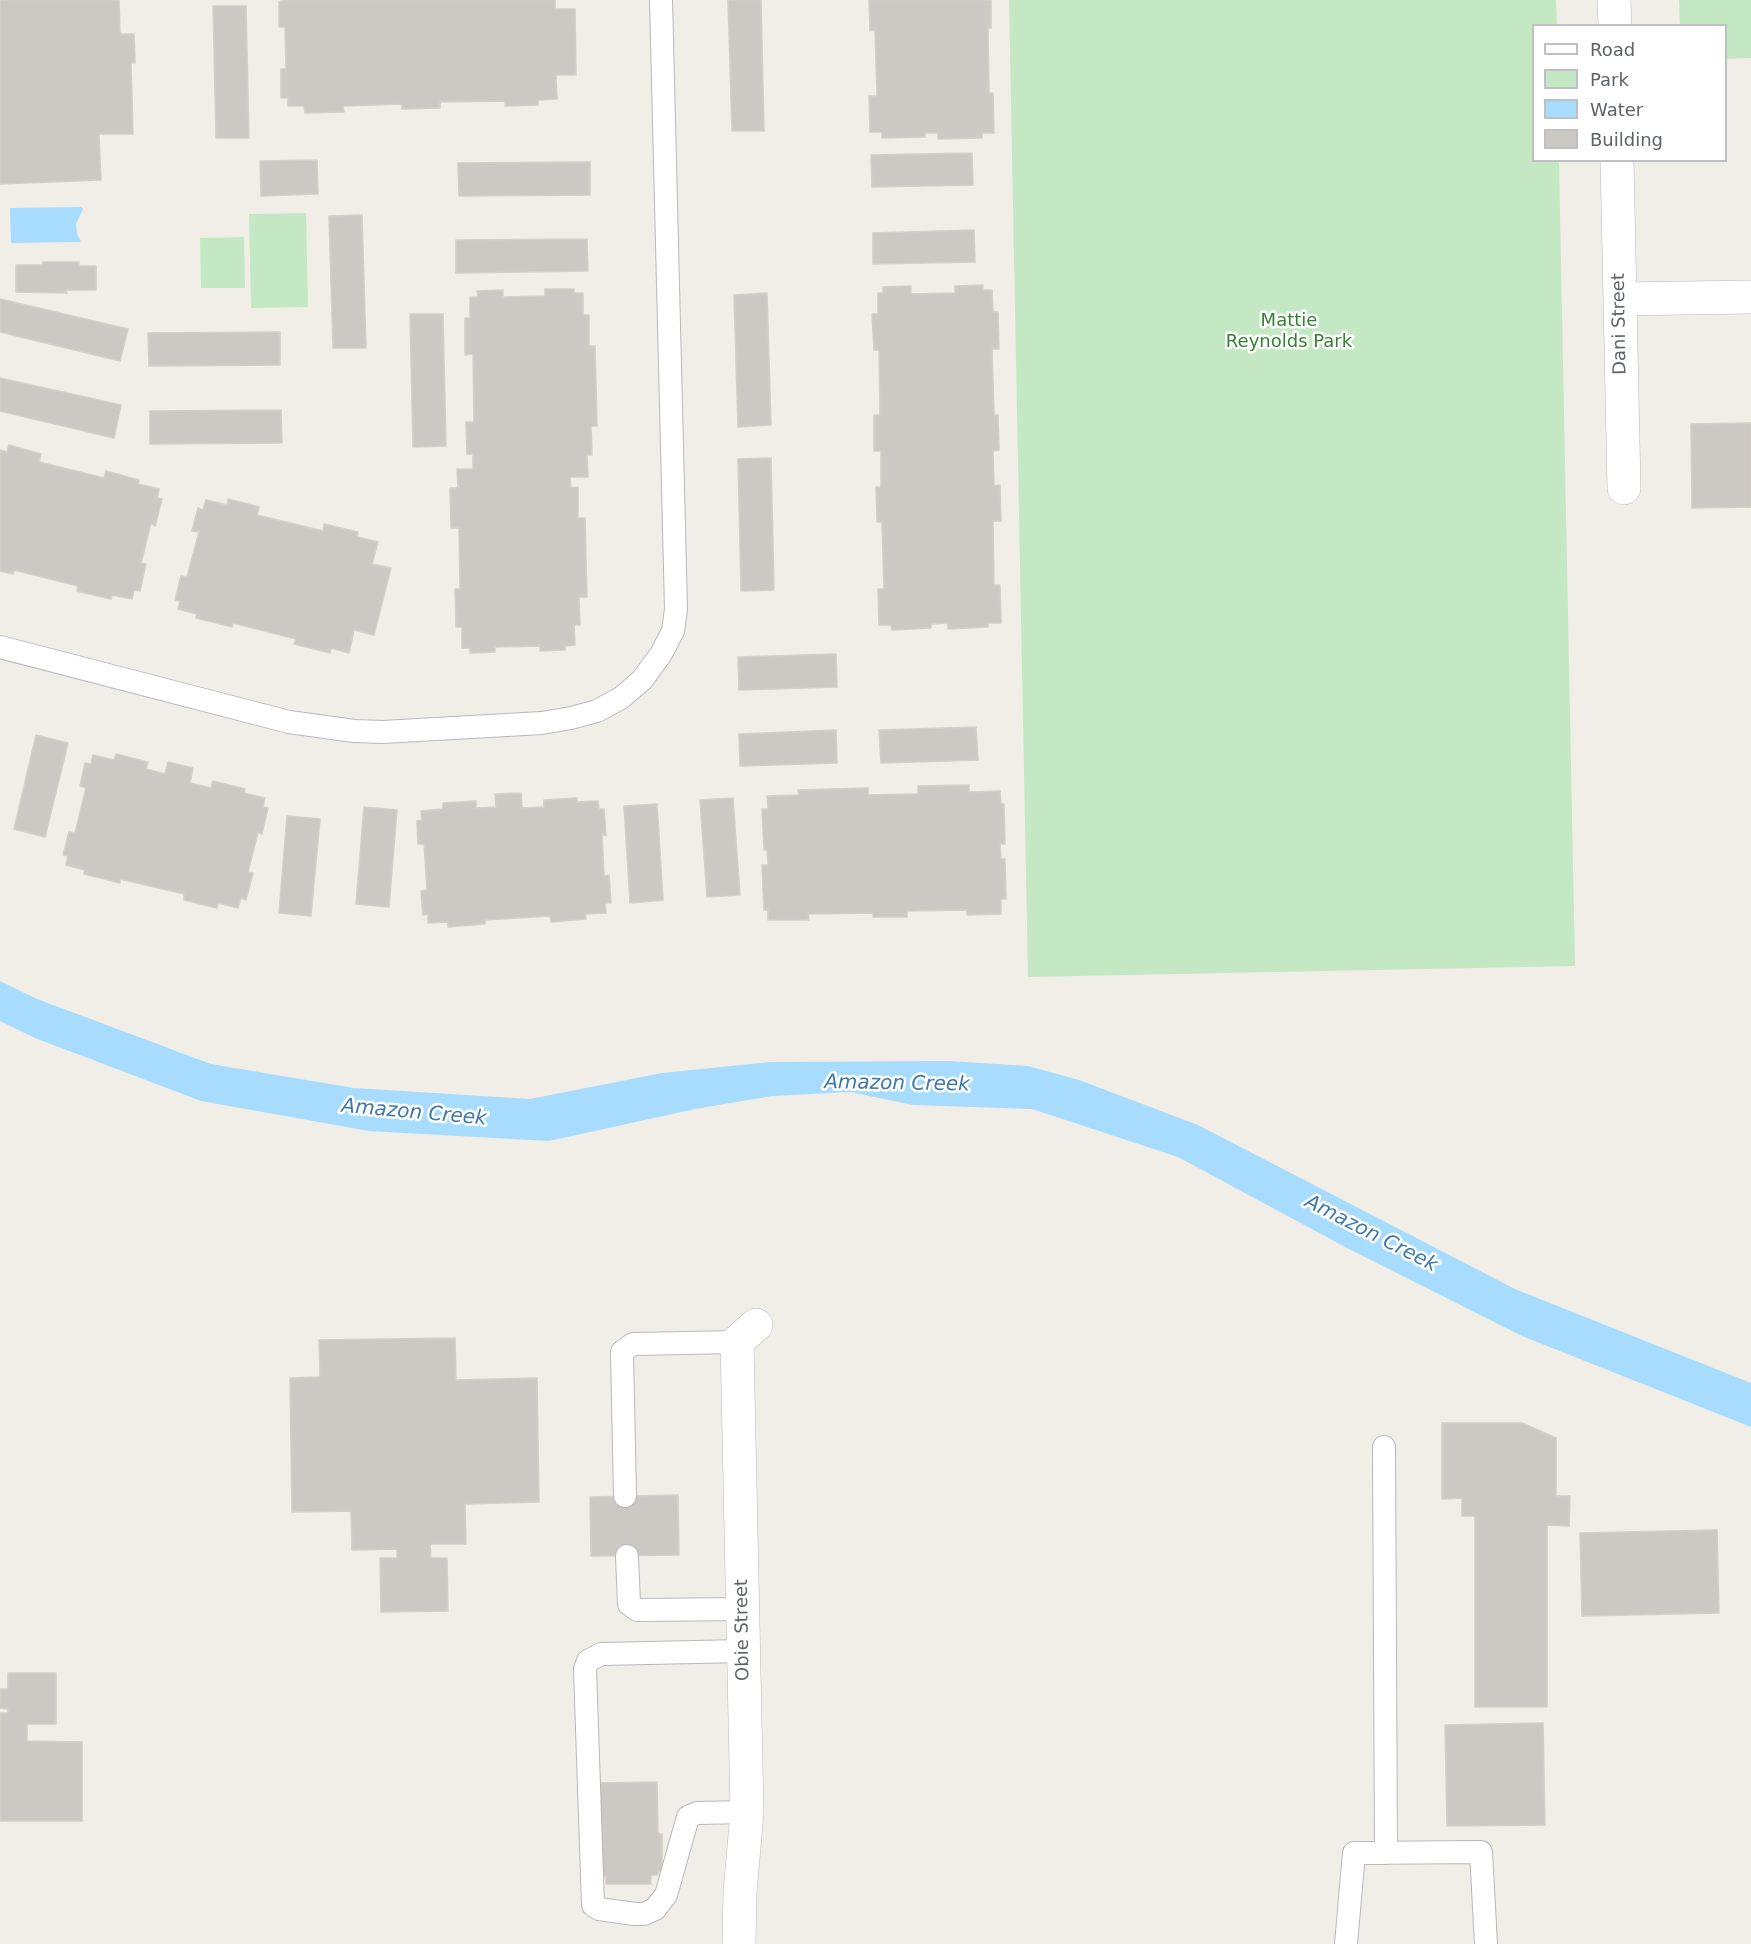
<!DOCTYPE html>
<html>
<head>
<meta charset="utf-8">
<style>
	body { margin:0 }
	#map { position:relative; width:1751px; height:1944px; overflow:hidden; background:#f0eee6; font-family:"DejaVu Sans",sans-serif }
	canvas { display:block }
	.legend { position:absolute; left:1532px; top:24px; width:195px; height:138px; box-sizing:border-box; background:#fff; border:2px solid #bfc0c2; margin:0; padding:8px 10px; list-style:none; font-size:18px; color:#5e6267 }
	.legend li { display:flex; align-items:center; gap:12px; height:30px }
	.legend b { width:30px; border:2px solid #bfc0c2 }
</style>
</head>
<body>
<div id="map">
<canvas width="1751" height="1944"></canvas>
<ul class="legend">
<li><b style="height:8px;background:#fff"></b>Road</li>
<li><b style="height:16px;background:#c4e8c3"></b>Park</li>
<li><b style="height:16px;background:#a8dcff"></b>Water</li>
<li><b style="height:16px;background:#ccc8c3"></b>Building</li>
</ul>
</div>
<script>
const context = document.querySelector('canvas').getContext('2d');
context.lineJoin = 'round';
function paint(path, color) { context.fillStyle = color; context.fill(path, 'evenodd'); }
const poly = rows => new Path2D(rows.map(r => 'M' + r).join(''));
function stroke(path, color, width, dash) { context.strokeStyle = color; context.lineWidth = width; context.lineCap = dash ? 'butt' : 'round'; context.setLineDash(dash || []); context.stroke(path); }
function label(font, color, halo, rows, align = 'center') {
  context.font = font + ' "DejaVu Sans",sans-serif'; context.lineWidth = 5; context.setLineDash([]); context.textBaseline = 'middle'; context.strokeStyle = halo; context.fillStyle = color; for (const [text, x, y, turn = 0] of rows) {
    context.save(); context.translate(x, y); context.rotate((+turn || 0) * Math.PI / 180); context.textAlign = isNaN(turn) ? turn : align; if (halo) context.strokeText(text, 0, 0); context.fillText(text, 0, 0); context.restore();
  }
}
paint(poly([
	[1009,0,1556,0,1557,25,1534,26,1534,160,1559,161,1575,966,1028,977],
	[1679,0,1751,0,1751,58,1726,59,1726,26,1680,25],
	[306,213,308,307,251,308,249,214],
	[244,237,245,288,201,288,200,238]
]), '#c4e8c3');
paint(poly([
	[81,207,83,209,76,224,77,234,81,242,11,243,10,208],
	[0,981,37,999,211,1064,354,1088,530,1099,662,1073,770,1062,949,1061,1028,1066,1079,1080,1198,1125,1515,1289,1751,1383,1751,1427,1522,1336,1347,1248,1178,1157,1032,1109,913,1105,850,1092,772,1096,695,1109,549,1141,369,1131,201,1101,35,1038,0,1021]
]), '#a8dcff');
const building = poly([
	[0,0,119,0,120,34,134,34,135,63,131,63,133,134,99,134,101,180,0,184,0,0],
	[285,0,555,0,555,9,575,9,576,75,556,75,557,99,538,100,538,105,505,106,505,101,440,102,440,108,402,109,402,104,343,106,344,112,305,113,304,106,288,106,288,98,281,98,281,69,286,69,285,27,279,27,279,2,285,0],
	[728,0,761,0,764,131,732,131,728,0],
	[869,0,991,0,991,28,988,28,989,93,993,93,994,133,982,133,982,138,938,139,938,133,925,133,925,137,882,138,882,132,870,132,869,96,877,96,875,30,870,31,869,0],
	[213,6,246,6,249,138,216,138,213,6],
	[972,153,973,185,872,187,871,155,972,153],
	[317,160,318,194,261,196,260,161,317,160],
	[590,162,590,195,459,196,458,163,590,162],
	[362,215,366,348,333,348,329,216,362,215],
	[974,230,975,262,873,264,873,233,974,230],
	[587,239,588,271,456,273,456,240,587,239],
	[43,262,79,262,79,266,96,266,96,290,66,290,67,293,16,292,16,265,43,265,43,262],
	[983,285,983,290,992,290,993,312,998,312,999,349,992,349,994,415,998,415,999,450,993,451,994,486,1000,485,1001,521,993,521,994,585,1000,585,1001,623,988,623,988,627,948,629,948,623,931,624,931,628,892,630,891,625,879,625,878,589,884,589,882,522,877,522,876,487,881,487,881,451,874,451,874,415,880,415,879,350,874,350,872,314,878,314,878,293,883,293,883,287,911,286,911,294,955,293,955,286,983,285],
	[545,289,574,289,574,293,583,293,583,315,589,315,589,346,595,346,597,426,591,426,592,455,587,455,588,477,570,477,571,488,578,487,578,518,585,518,587,597,579,597,580,625,574,625,575,645,565,646,565,650,540,651,540,646,495,647,495,652,470,653,470,648,462,648,462,627,456,627,455,589,460,589,459,528,451,528,450,488,458,488,457,469,473,469,473,454,467,454,466,422,474,422,473,354,465,355,465,318,470,318,470,297,478,297,477,291,503,290,503,297,545,296,545,289],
	[767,293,771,425,738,427,734,295,767,293],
	[0,299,128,329,120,361,0,332,0,299],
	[410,314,443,314,446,446,413,447,410,314],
	[280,332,280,365,149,366,148,333,280,332],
	[0,378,121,405,114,438,0,411,0,378],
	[281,410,282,443,150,444,150,411,281,410],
	[1751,423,1751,507,1692,508,1691,424,1751,423],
	[9,445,41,454,39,462,104,478,106,471,139,480,138,484,159,489,157,498,162,499,155,526,151,523,141,563,146,564,140,591,134,590,132,599,112,595,111,599,77,591,78,586,14,570,13,574,0,571,0,450,7,452,9,445],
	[771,458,774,590,741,591,738,459,771,458],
	[228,499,259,507,257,515,323,531,324,524,358,532,357,537,378,542,372,564,391,568,374,635,354,630,349,653,331,648,330,653,294,644,296,639,233,623,232,627,196,618,197,614,178,609,180,601,175,600,181,576,187,577,199,532,192,531,198,508,203,510,206,500,227,505,228,499],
	[836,654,837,687,739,690,738,657,836,654],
	[976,727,978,760,881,763,879,730,976,727],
	[836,730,837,763,740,766,739,734,836,730],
	[36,735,68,743,45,837,14,829,36,735],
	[116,754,148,762,146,769,165,774,168,762,193,768,190,783,211,788,213,781,245,789,244,793,265,798,263,807,268,808,262,834,258,832,248,872,253,873,246,900,241,898,238,908,218,903,217,908,184,900,184,894,120,879,120,883,84,874,85,870,66,865,68,856,63,855,69,832,75,833,86,788,80,786,85,763,91,764,93,755,114,760,116,754],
	[969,785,969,792,1000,791,1001,804,1004,804,1005,844,1000,844,1001,859,1005,859,1006,899,1001,899,1001,914,967,915,967,910,907,911,907,917,873,917,873,913,808,914,809,920,768,920,768,910,764,910,762,865,768,865,767,850,764,850,762,809,768,809,767,796,799,795,798,790,868,788,868,795,918,794,918,786,969,785],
	[521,793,522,808,544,807,544,800,577,798,577,802,598,801,599,809,604,809,606,836,602,834,604,876,609,875,611,903,605,903,606,913,585,914,586,919,551,922,550,916,485,920,485,924,448,927,448,922,428,923,428,914,423,915,421,891,427,890,424,844,418,844,417,821,422,820,421,811,443,809,443,803,476,801,476,808,496,807,495,794,521,793],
	[733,798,740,895,707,897,700,800,733,798],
	[657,804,663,900,630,903,624,806,657,804],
	[364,807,397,810,389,907,356,904,364,807],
	[287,816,320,819,311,916,279,913,287,816],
	[455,1338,456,1380,537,1378,539,1502,465,1504,466,1544,430,1544,431,1558,447,1558,448,1611,381,1612,380,1558,397,1558,397,1549,352,1550,351,1511,292,1512,290,1378,320,1377,319,1340,455,1338],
	[1442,1423,1522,1423,1556,1438,1556,1496,1570,1496,1569,1526,1547,1525,1547,1707,1475,1707,1475,1516,1462,1516,1462,1498,1442,1499,1442,1423],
	[678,1495,679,1555,591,1556,590,1497,678,1495],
	[1717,1530,1719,1613,1582,1616,1580,1533,1717,1530],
	[8,1673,56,1673,56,1724,27,1724,27,1741,82,1742,82,1821,0,1821,0,1713,8,1713,8,1709,0,1708,0,1689,8,1689,8,1673],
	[1543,1723,1545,1825,1447,1826,1445,1725,1543,1723],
	[657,1782,658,1834,662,1834,662,1871,658,1871,658,1875,651,1875,651,1884,606,1884,606,1876,600,1876,598,1783,657,1782]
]);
paint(building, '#ccc8c3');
stroke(building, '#d5cfc5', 1.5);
const service = poly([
	[0,647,289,722,354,731,383,732,542,723,571,718,597,711,621,698,642,680,661,654,673,631,676,609,661,0],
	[1384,1447,1386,1853],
	[625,1496,622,1352,633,1344,737,1342],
	[627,1556,629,1604,637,1610,743,1609],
	[743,1651,601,1654,588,1661,585,1669,593,1905,599,1909,635,1914,644,1914,655,1909,666,1895,688,1817,697,1813,747,1812],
	[1346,1944,1354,1853,1481,1852,1486,1944]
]);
const minor = poly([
	[1614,0,1615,26],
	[1617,160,1624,488],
	[1620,299,1751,297],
	[739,1944,740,1893,747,1812,737,1342,756,1325]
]);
stroke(service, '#b7b9bd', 24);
stroke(minor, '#b7b9bd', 34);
stroke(service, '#fff', 22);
stroke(minor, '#fff', 33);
label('18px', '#338133', '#fff', [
	["Mattie",1289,321],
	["Reynolds Park",1289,342]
]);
label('18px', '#5e6267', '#fff', [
	["Dani Street",1620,324,-91],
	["Obie Street",743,1630,-91]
]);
label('italic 20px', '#3f78aa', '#fff', [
	["Amazon Creek",897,1084,1],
	["Amazon Creek",414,1113,5],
	["Amazon Creek",1371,1234,27]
]);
</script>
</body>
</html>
